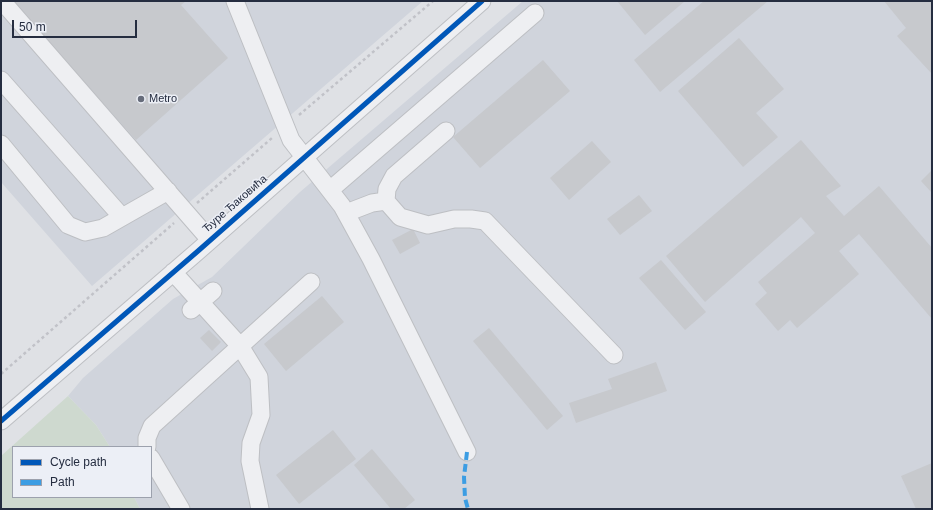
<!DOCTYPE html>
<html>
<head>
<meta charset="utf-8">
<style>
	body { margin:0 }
	#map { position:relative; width:933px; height:510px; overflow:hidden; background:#dfe1e5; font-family:Arial,sans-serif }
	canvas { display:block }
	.frame { position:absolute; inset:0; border:2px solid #252d40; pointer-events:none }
	.legend { position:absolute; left:12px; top:446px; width:140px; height:52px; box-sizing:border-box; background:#eceff6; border:1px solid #9ca1ad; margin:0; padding:5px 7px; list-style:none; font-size:12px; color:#252d40 }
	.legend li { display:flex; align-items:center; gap:8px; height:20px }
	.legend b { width:20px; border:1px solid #9ca1ad }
	.scale { position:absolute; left:12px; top:20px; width:125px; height:18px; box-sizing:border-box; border:2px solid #252d40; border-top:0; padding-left:5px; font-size:12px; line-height:14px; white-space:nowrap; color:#252d40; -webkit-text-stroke:3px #eceff6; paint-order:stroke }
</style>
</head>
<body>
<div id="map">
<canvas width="933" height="510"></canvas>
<div class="frame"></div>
<ul class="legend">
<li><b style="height:5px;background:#0057b8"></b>Cycle path</li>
<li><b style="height:5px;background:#3c9de3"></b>Path</li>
</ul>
<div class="scale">50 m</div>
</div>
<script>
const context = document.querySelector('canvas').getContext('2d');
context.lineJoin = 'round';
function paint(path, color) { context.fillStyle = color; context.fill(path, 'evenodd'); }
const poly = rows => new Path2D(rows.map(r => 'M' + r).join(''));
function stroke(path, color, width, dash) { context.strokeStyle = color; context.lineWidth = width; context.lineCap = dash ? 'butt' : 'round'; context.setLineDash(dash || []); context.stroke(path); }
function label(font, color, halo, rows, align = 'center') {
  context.font = font + ' Arial,sans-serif'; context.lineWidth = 3; context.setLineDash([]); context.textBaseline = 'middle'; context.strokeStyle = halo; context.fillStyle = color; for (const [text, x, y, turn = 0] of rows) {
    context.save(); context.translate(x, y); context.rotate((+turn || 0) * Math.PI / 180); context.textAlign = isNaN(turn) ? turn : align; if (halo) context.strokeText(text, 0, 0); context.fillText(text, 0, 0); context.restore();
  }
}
paint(poly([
	[1,1,423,1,92,286,1,182],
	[523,1,932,1,932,509,140,509,134,497,151,497,151,447,110,447,96,425,68,396,83,378,173,299,212,277,300,192]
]), '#d0d4dc');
paint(poly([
	[68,396,96,425,110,447,13,447,13,497,134,497,140,509,1,509,1,456]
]), '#ced9cf');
paint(poly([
	[12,1,186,1,181,5,228,58,136,140],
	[617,1,685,1,645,35],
	[704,1,768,1,660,92,634,60],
	[884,1,932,1,932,74,897,36,906,28],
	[739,38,784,89,756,113,778,137,743,167,678,91],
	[543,60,570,91,480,168,453,137],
	[801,140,841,186,826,196,844,216,879,186,932,248,932,319,859,234,839,251,859,274,797,328,790,320,778,331,755,304,767,293,758,282,815,233,801,217,705,302,666,256],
	[592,141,611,162,569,200,550,178],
	[932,170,932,193,921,181],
	[639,195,652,211,620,235,607,219],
	[413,229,420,243,400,254,392,240],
	[661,260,706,312,685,330,639,278],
	[322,296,344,322,286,371,264,344],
	[489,328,563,416,547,430,473,341],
	[209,330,221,342,212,351,200,338],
	[656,362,667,391,576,423,569,403,612,389,608,379],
	[333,430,356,459,299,504,276,475],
	[372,449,415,500,404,509,391,509,354,465],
	[932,463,932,509,916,509,901,476]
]), '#c7c9cd');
const minor = poly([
	[2,1,210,240],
	[235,1,291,140,342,206,371,259,467,452],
	[1,80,122,217],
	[1,144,68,225,85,232,103,228,168,191],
	[330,190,535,13],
	[386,201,387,189,394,176,446,131],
	[346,213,372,203,386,201,400,217,428,225,454,219,471,219,485,221,614,355],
	[173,272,240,346,259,377,261,415,251,443,250,461,260,509],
	[191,310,213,291],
	[1,421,198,251,482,1],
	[147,447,147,438,152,426,311,282],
	[151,458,181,509]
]);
stroke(minor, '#bdbfc3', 19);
stroke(poly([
	[299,115,433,1],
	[197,203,272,138],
	[1,374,174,223]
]), '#c1c2c8', 2.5, [3, 3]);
stroke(minor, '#eeeff2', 17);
stroke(poly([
	[467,452,464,477,465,498,468,509]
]), '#3c9de3', 4, [8, 4]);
stroke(poly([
	[1,421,198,251,482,1]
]), '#0057b8', 5);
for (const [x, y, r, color] of [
	[141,99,4,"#666c7a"]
]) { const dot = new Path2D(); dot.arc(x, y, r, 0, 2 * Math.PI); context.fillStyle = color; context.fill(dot); stroke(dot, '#eceff6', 1.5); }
label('11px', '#252d40', '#eceff6', [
	["Metro",149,99]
], 'left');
label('11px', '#252d40', '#eceff6', [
	["Ђуре Ђаковића",235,204,-41]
]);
</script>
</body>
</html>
